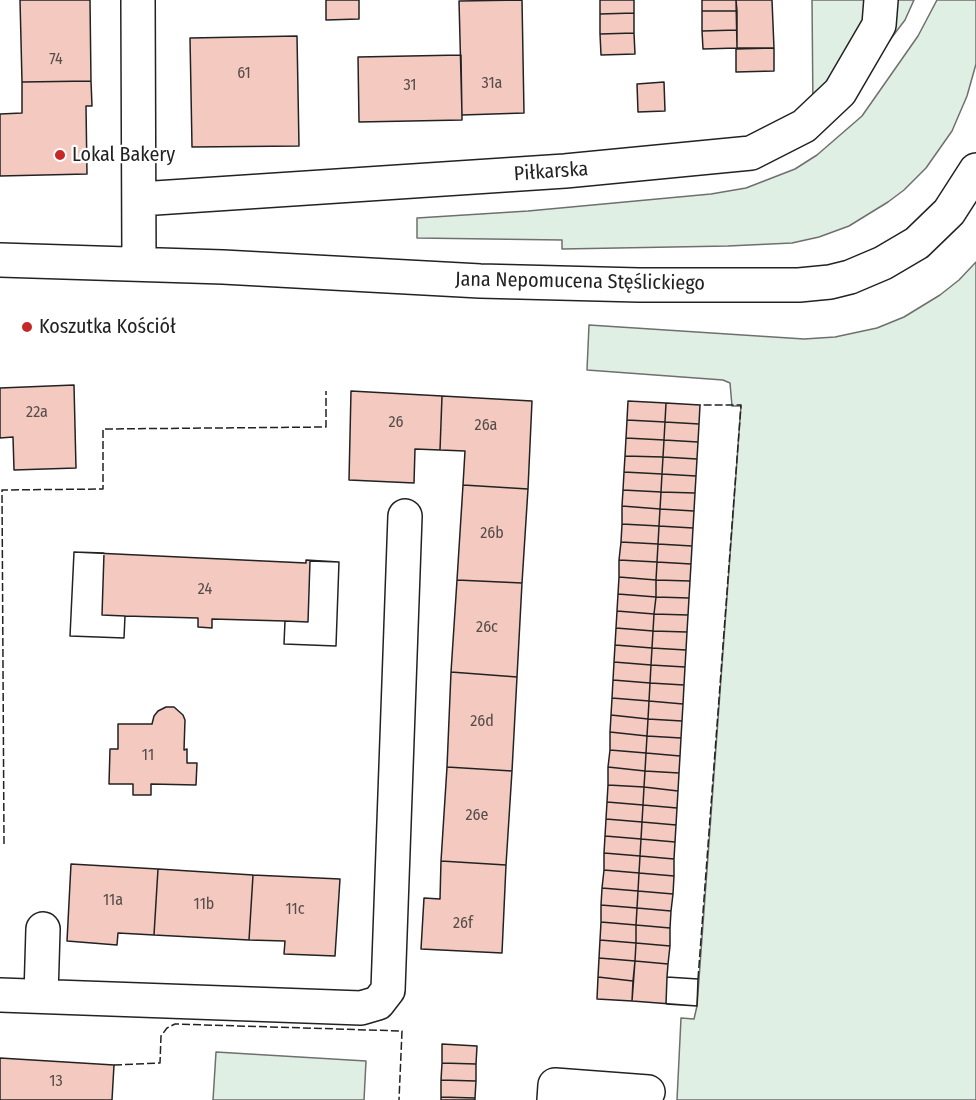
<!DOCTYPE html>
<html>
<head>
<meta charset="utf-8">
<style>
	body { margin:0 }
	canvas { display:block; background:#fff }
</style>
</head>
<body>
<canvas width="976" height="1100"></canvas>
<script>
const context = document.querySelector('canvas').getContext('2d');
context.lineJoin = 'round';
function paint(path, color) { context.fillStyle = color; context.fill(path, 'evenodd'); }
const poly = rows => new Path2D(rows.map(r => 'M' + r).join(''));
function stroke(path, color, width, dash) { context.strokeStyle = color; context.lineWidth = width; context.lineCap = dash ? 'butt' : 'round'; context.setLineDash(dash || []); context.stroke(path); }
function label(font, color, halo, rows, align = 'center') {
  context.font = font + ' "Fira Sans Condensed",sans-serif'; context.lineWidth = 4.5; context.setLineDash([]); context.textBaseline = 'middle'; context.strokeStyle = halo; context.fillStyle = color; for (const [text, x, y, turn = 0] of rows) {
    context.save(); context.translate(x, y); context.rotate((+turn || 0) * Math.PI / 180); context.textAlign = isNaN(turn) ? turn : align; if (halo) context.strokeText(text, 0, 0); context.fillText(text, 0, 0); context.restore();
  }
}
const green = poly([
	[812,0,872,0,871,19,813,110,812,0],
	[893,0,914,0,905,20,848,95,893,0],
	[937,0,976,0,976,64,967,96,952,131,926,168,904,190,888,202,849,226,819,237,792,243,728,246,562,249,562,240,417,238,417,218,528,211,711,194,746,188,795,169,817,155,862,116,918,36,937,0],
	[976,262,976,1100,677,1100,681,1018,694,1019,697,1006,741,406,732,406,730,383,723,380,587,370,589,325,804,339,835,337,877,328,904,317,940,295,959,280,976,262],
	[216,1052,366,1061,364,1100,213,1100,216,1052]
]);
paint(green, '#e0efe3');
stroke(green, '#6f6f6f', 1.5);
const building = poly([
	[20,0,90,0,91,81,22,82,20,0],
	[326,0,359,0,359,19,326,20,326,0],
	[522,0,524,113,462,115,459,1,522,0],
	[600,0,634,0,634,13,600,14,600,0],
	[702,0,736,0,737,11,702,11,702,0],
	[736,0,772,0,774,48,737,48,736,0],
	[702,11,737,11,737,30,702,31,702,11],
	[634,13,634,33,600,34,600,14,634,13],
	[737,30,737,48,703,49,702,31,737,30],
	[634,33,635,54,601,55,600,34,634,33],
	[297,36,299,146,192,147,190,38,297,36],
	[774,48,774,71,736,72,736,49,774,48],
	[461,55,462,120,359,122,358,57,461,55],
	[91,81,92,106,86,106,87,174,0,176,0,114,22,113,22,82,91,81],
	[664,82,665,111,638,112,637,84,664,82],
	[74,385,76,468,14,470,13,437,0,438,0,388,74,385],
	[351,391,442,396,440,450,415,449,414,483,349,480,351,391],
	[442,396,532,401,528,489,463,485,465,451,440,450,442,396],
	[628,401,666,403,665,422,627,420,628,401],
	[666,403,700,405,699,424,665,422,666,403],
	[627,420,665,422,664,440,626,438,627,420],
	[665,422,699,424,698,442,664,440,665,422],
	[626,438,664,440,663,457,625,456,626,438],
	[664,440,698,442,697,459,663,457,664,440],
	[625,456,663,457,662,474,624,472,625,456],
	[663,457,697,459,696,476,662,474,663,457],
	[624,472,662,474,661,492,623,490,624,472],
	[662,474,696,476,695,493,661,492,662,474],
	[463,485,528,489,522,583,457,580,463,485],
	[623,490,661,492,660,509,622,506,623,490],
	[661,492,695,493,694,511,660,509,661,492],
	[622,506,660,509,659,526,622,524,622,506],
	[660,509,694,511,693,528,659,526,660,509],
	[622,524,659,526,658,544,621,542,622,524],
	[659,526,693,528,692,546,658,544,659,526],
	[621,542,658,544,657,562,619,560,621,542],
	[658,544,692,546,691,564,657,562,658,544],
	[74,552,306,563,306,560,339,562,336,646,284,644,285,621,212,619,212,628,198,627,198,618,125,616,124,638,70,636,74,552],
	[74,552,104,553,102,615,125,616,124,638,70,636,74,552],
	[619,560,657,562,656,580,619,577,619,560],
	[310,561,339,562,336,646,284,644,285,621,308,622,310,561],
	[657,562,691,564,690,581,656,580,657,562],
	[619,577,656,580,656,597,618,594,619,577],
	[457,580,522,583,517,677,451,672,457,580],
	[656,580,690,581,689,598,656,597,656,580],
	[618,594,656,597,654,614,617,611,618,594],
	[656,597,689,598,688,615,654,614,656,597],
	[617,611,654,614,653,631,616,628,617,611],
	[654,614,688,615,687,632,653,631,654,614],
	[616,628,653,631,652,648,615,645,616,628],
	[653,631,687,632,686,650,652,648,653,631],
	[615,645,652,648,651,665,614,662,615,645],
	[652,648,686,650,685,667,651,665,652,648],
	[614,662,651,665,650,683,613,680,614,662],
	[651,665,685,667,684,685,650,683,651,665],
	[451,672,517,677,512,771,447,767,451,672],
	[613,680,650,683,649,701,612,698,613,680],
	[650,683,684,685,683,704,649,701,650,683],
	[612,698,649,701,648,719,611,715,612,698],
	[649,701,683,704,682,721,648,719,649,701],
	[166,707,174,707,183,715,185,720,184,750,187,749,187,763,197,763,196,785,151,784,151,795,133,795,133,784,109,784,110,749,118,749,118,724,152,724,154,716,158,711,166,707],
	[611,715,648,719,647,736,610,732,611,715],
	[648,719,682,721,681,738,647,736,648,719],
	[610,732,647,736,646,753,610,750,610,732],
	[647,736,681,738,680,756,646,753,647,736],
	[610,750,646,753,645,771,608,767,610,750],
	[646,753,680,756,679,773,645,771,646,753],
	[447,767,512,771,506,865,441,861,447,767],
	[608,767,645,771,644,787,608,785,608,767],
	[645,771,679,773,678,791,644,787,645,771],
	[608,785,644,787,643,805,607,802,608,785],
	[644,787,678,791,677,808,643,805,644,787],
	[607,802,643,805,642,822,606,819,607,802],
	[643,805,677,808,676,825,642,822,643,805],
	[606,819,642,822,641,839,605,836,606,819],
	[642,822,676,825,675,842,641,839,642,822],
	[605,836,641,839,640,856,604,853,605,836],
	[641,839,675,842,674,859,640,856,641,839],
	[604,853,640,856,639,873,604,870,604,853],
	[640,856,674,859,674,876,639,873,640,856],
	[441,861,506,865,502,953,421,949,424,898,440,899,441,861],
	[71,864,158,869,154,935,118,933,117,945,67,941,71,864],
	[158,869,253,875,249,940,154,935,158,869],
	[604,870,639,873,638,891,602,888,604,870],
	[639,873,674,876,673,894,638,891,639,873],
	[253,875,340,879,335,956,284,954,285,941,249,940,253,875],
	[602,888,638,891,637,908,601,905,602,888],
	[638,891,673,894,671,911,637,908,638,891],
	[601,905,637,908,636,925,601,922,601,905],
	[637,908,671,911,670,928,636,925,637,908],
	[601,922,636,925,636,943,600,940,601,922],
	[636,925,670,928,670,946,636,943,636,925],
	[600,940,636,943,635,961,599,958,600,940],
	[636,943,670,946,668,964,635,961,636,943],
	[599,958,635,961,633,981,598,977,599,958],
	[635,961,668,964,667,977,698,979,697,1006,632,1001,635,961],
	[598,977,633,981,632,1001,597,999,598,977],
	[667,977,698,979,697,1006,666,1004,667,977],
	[442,1044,477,1046,476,1064,442,1063,442,1044],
	[0,1058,114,1065,112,1100,0,1100,0,1058],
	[442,1063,476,1064,476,1081,441,1080,442,1063],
	[441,1080,476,1081,475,1098,441,1097,441,1080],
	[441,1097,475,1098,475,1100,441,1100,441,1097]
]);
paint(building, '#f3c9c0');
stroke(building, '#222', 1.5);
const minor = poly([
	[138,0,139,263],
	[140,199,565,171,751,153,804,126,840,92,879,25,881,0],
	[0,260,223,267,480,281,639,285,799,285,830,282,850,277,883,263,917,243,949,212,976,170],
	[0,995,361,1008,378,1003,388,990,405,516],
	[41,996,43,929],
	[554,1100,555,1085,648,1092]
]);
stroke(minor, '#222', 36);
stroke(minor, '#fff', 33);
stroke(poly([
	[4,844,2,490,103,489,103,429,326,427,326,391],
	[698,979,741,405,700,405],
	[114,1065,160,1063,161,1036,167,1028,175,1024,402,1031,399,1100]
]), '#222', 1.5, [8, 3]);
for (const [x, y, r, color] of [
	[60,155,6,"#c62828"],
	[27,327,6,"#c62828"]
]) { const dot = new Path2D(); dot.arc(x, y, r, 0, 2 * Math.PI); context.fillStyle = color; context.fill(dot); stroke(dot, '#fff', 2); }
label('16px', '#564c4a', null, [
	["74",56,60],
	["61",244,74],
	["31a",492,84],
	["31",410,86],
	["22a",37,413],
	["26",396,423],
	["26a",486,426],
	["26b",492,534],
	["24",205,590],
	["26c",487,628],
	["26d",482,722],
	["11",148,756],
	["26e",477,816],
	["11a",113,901],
	["11b",204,905],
	["11c",295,910],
	["26f",463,924],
	["13",56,1082]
]);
label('20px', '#222', '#fff', [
	["Lokal Bakery",72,155],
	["Koszutka Kościół",39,327]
], 'left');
label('20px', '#222', '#fff', [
	["Piłkarska",551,172,-4],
	["Jana Nepomucena Stęślickiego",580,282,1]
]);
</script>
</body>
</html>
